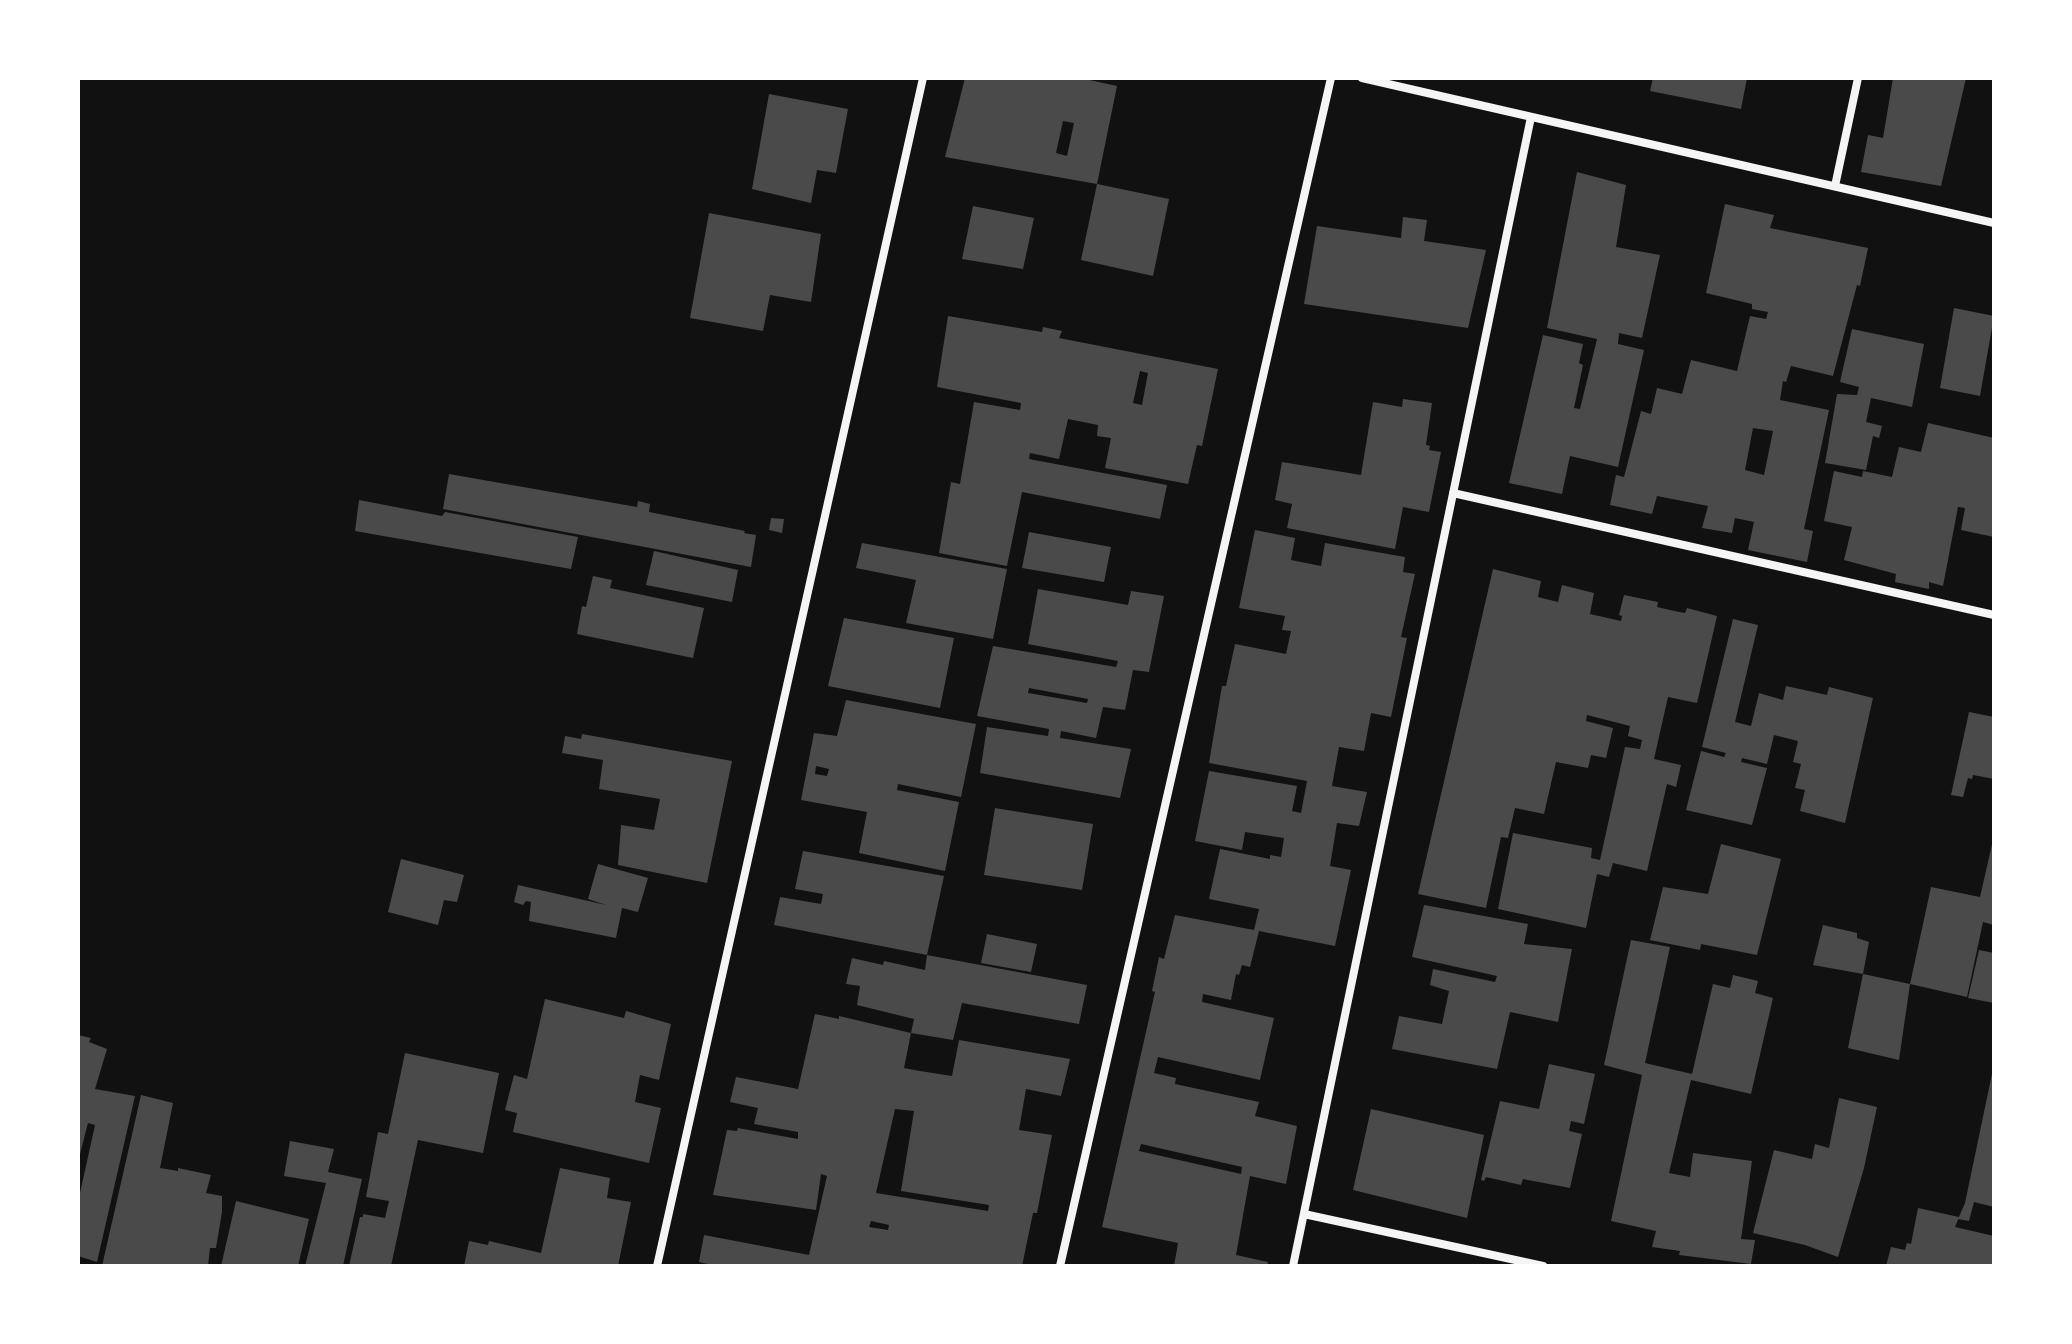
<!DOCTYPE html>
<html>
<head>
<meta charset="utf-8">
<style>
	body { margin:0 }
	#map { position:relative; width:2072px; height:1344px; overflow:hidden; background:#111; font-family:"Nunito Sans",sans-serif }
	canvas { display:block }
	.frame { position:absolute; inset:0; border:80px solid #fff; pointer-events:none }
</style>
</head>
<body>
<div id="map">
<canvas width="2072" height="1344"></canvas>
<div class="frame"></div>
</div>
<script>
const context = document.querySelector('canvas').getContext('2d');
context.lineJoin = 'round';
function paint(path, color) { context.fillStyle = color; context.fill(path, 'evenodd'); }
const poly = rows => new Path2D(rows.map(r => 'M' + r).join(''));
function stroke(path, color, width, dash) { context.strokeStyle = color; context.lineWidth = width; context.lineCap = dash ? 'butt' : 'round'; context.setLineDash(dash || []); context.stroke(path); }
paint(poly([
	[965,78,1080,78,1117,86,1097,184,1169,199,1153,276,1081,260,1097,184,945,157],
	[1063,121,1074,123,1067,156,1056,153],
	[1653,78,1747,78,1741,109,1650,91],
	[1893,78,1966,78,1941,186,1861,172,1868,135,1883,138],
	[769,94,848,109,836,173,817,170,811,203,752,189],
	[1577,172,1626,185,1616,247,1660,255,1642,338,1619,333,1618,344,1644,350,1618,467,1570,456,1562,494,1509,483,1543,335,1583,344,1579,363,1583,365,1574,408,1580,409,1597,339,1547,328],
	[1725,204,1774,215,1770,228,1868,248,1860,286,1857,285,1833,376,1791,366,1786,382,1783,381,1780,400,1829,410,1804,529,1813,531,1807,562,1748,550,1754,522,1735,518,1732,533,1702,528,1708,506,1657,496,1652,514,1610,505,1616,475,1624,477,1641,411,1651,414,1657,388,1682,394,1691,360,1737,371,1750,316,1766,319,1768,312,1752,309,1752,304,1706,293],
	[1753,428,1773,431,1764,475,1745,470],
	[973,206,1034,218,1023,269,962,259],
	[709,213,821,234,811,302,770,295,763,331,690,318],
	[1403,217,1427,220,1424,241,1486,250,1468,328,1304,304,1317,226,1401,238],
	[1954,308,1994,316,1980,396,1940,388],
	[948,316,1042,332,1043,327,1062,331,1059,338,1218,369,1202,446,1197,445,1188,484,1105,468,1111,438,1097,436,1098,425,1068,419,1059,459,1030,453,1029,459,1167,485,1160,519,1022,492,1007,566,939,553,951,482,960,484,974,402,1020,410,1021,403,937,387],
	[1140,371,1148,373,1142,405,1133,403],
	[1852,329,1924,344,1912,407,1871,398,1866,422,1882,426,1879,438,1873,436,1866,470,1825,463,1837,394,1857,395,1859,387,1840,382],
	[1403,399,1432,403,1426,445,1430,446,1429,450,1441,452,1429,512,1403,507,1395,549,1287,528,1292,504,1275,500,1282,462,1361,475,1373,402,1402,407],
	[1928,423,1994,438,1994,537,1961,530,1965,508,1958,507,1943,586,1929,582,1929,589,1895,582,1896,574,1844,560,1852,527,1824,521,1834,471,1862,477,1863,471,1892,477,1899,447,1921,452],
	[449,474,637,507,638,501,650,504,649,512,745,531,744,533,756,535,751,567,443,509],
	[359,500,442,516,445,512,578,537,571,569,355,531],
	[771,518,784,519,782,533,769,530],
	[1255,530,1295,538,1291,560,1321,566,1325,543,1405,557,1403,572,1415,574,1401,637,1407,638,1391,717,1371,713,1364,751,1339,747,1332,786,1367,792,1359,826,1337,823,1330,866,1351,870,1335,946,1259,931,1250,967,1242,965,1239,975,1236,974,1231,1000,1203,994,1202,1002,1274,1018,1260,1080,1158,1057,1154,1073,1176,1078,1175,1084,1259,1102,1255,1116,1297,1126,1286,1184,1250,1176,1236,1255,1268,1262,1267,1266,1174,1266,1178,1243,1102,1227,1155,992,1152,991,1159,957,1164,959,1175,915,1254,930,1259,909,1209,899,1220,849,1270,859,1270,855,1281,857,1284,838,1245,832,1242,850,1195,841,1209,771,1297,786,1292,811,1301,813,1307,781,1209,763,1222,686,1226,686,1235,644,1286,654,1291,631,1282,630,1285,616,1239,608],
	[1141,1144,1242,1167,1241,1174,1139,1151],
	[1029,532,1111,547,1104,582,1022,568],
	[862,543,1007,569,993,639,906,623,916,580,856,568],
	[654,551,738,570,732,602,646,585],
	[1493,569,1541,581,1538,597,1558,602,1562,585,1594,593,1590,614,1621,621,1622,616,1619,615,1624,595,1658,602,1657,607,1679,612,1685,613,1687,608,1717,616,1697,703,1668,697,1654,759,1681,765,1676,787,1667,784,1647,871,1613,863,1609,877,1597,874,1586,928,1498,909,1513,833,1592,848,1591,858,1600,860,1625,747,1640,749,1642,740,1628,736,1630,726,1587,715,1586,721,1613,728,1606,758,1591,755,1588,768,1556,762,1544,814,1515,808,1508,838,1501,837,1486,908,1418,894],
	[593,576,612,580,610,588,704,608,693,658,577,634,582,606,586,607],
	[1038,589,1128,605,1131,591,1164,596,1149,672,1133,670,1125,710,1103,707,1096,738,1061,731,1060,738,1131,749,1120,798,980,773,987,727,1048,736,1049,729,977,716,993,646,1116,667,1118,661,1028,644],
	[1029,688,1088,699,1087,703,1028,693],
	[844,618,954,638,940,708,828,686],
	[1733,619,1758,625,1735,722,1751,726,1759,693,1783,700,1786,686,1827,695,1829,687,1873,698,1845,823,1800,811,1805,790,1795,788,1801,764,1793,762,1798,741,1774,735,1767,764,1742,758,1741,762,1767,768,1752,825,1686,810,1701,751,1724,757,1726,753,1702,747],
	[846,700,976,724,961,797,898,784,897,790,959,802,945,871,859,853,867,812,801,800,814,733,837,736],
	[816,766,829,769,827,776,815,774],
	[1969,712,1994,717,1994,779,1973,775,1972,779,1968,778,1963,797,1951,795],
	[582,734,732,761,707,883,618,865,621,825,654,830,660,799,599,789,603,760,562,753,565,736,581,739],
	[995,808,1093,824,1082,890,984,875],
	[1993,840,1994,925,1983,922,1967,997,1910,984,1931,887,1980,897],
	[1721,844,1781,859,1757,955,1701,944,1700,950,1650,940,1663,887,1708,894],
	[803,851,944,876,927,955,774,925,780,897,821,904,823,894,795,889],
	[401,859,464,875,457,902,444,900,438,925,388,912],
	[598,864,648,878,638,912,622,908,616,938,529,921,531,902,526,901,523,905,514,902,518,885,606,905,588,899],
	[1424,905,1528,924,1524,944,1572,949,1558,1022,1510,1012,1497,1069,1392,1049,1399,1016,1442,1024,1449,991,1430,985,1433,969,1495,982,1497,976,1412,957],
	[1823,925,1857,933,1857,938,1869,942,1863,974,1813,965],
	[987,934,1037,944,1031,972,981,963],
	[1631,940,1670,947,1645,1063,1692,1074,1713,984,1730,988,1733,975,1758,981,1755,993,1773,998,1751,1094,1691,1080,1669,1173,1690,1177,1693,1153,1752,1161,1741,1239,1755,1240,1751,1264,1679,1255,1680,1251,1652,1247,1656,1231,1611,1221,1642,1075,1604,1065],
	[1979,950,1994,953,1994,1003,1968,998],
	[927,955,1087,985,1079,1024,962,1003,953,1040,911,1033,914,1019,857,1005,860,986,846,984,852,958,883,965,884,961,925,970],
	[1863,974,1910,984,1899,1060,1848,1048],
	[545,999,624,1018,626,1011,671,1024,659,1080,640,1075,635,1102,661,1108,649,1163,513,1132,517,1113,505,1110,514,1075,527,1079],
	[815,1014,839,1019,839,1016,911,1033,904,1068,920,1071,952,1076,959,1040,1070,1059,1061,1096,1026,1089,1019,1130,1052,1135,1037,1213,1033,1213,1022,1266,717,1266,699,1262,704,1235,809,1255,827,1176,821,1174,816,1210,713,1195,727,1130,737,1131,738,1128,798,1139,798,1132,754,1124,758,1108,730,1102,736,1077,798,1089],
	[895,1109,914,1111,901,1191,989,1205,988,1211,876,1193],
	[871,1221,889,1225,888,1230,869,1227],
	[78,1035,91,1038,89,1042,107,1049,95,1089,135,1096,97,1262,78,1256,78,1202,95,1125,88,1123,78,1162],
	[405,1053,499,1073,483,1153,418,1140,391,1266,349,1266,360,1217,363,1217,363,1214,385,1218,389,1201,366,1197,378,1132,388,1134],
	[1549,1064,1595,1074,1584,1124,1571,1121,1569,1131,1582,1134,1570,1188,1523,1179,1521,1185,1486,1177,1484,1181,1481,1180,1500,1101,1539,1109],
	[1993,1069,1994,1207,1974,1202,1969,1221,1958,1219,1965,1203],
	[141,1095,173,1103,160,1168,178,1171,178,1168,211,1175,206,1193,222,1196,222,1212,216,1248,210,1248,208,1266,102,1266],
	[1839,1098,1877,1107,1864,1168,1838,1257,1805,1245,1753,1233,1774,1150,1812,1159,1815,1144,1829,1148],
	[1371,1109,1484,1135,1467,1218,1353,1190],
	[290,1141,334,1149,328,1172,362,1179,343,1266,305,1266,326,1183,284,1176],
	[560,1168,610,1178,607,1198,631,1202,618,1266,464,1266,469,1241,488,1245,489,1241,541,1253],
	[236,1201,309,1219,298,1266,221,1266],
	[1918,1208,1959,1217,1955,1227,1994,1236,1994,1266,1886,1266,1891,1247,1905,1250,1907,1243,1911,1244]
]), '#4a4a4a');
stroke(poly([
	[1362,78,1994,223],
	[1835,186,1858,78],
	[1453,493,1994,615],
	[1304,1214,1543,1266],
	[657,1266,923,78],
	[1060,1266,1331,78],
	[1293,1266,1531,117]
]), '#f5f5f5', 8);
</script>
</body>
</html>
